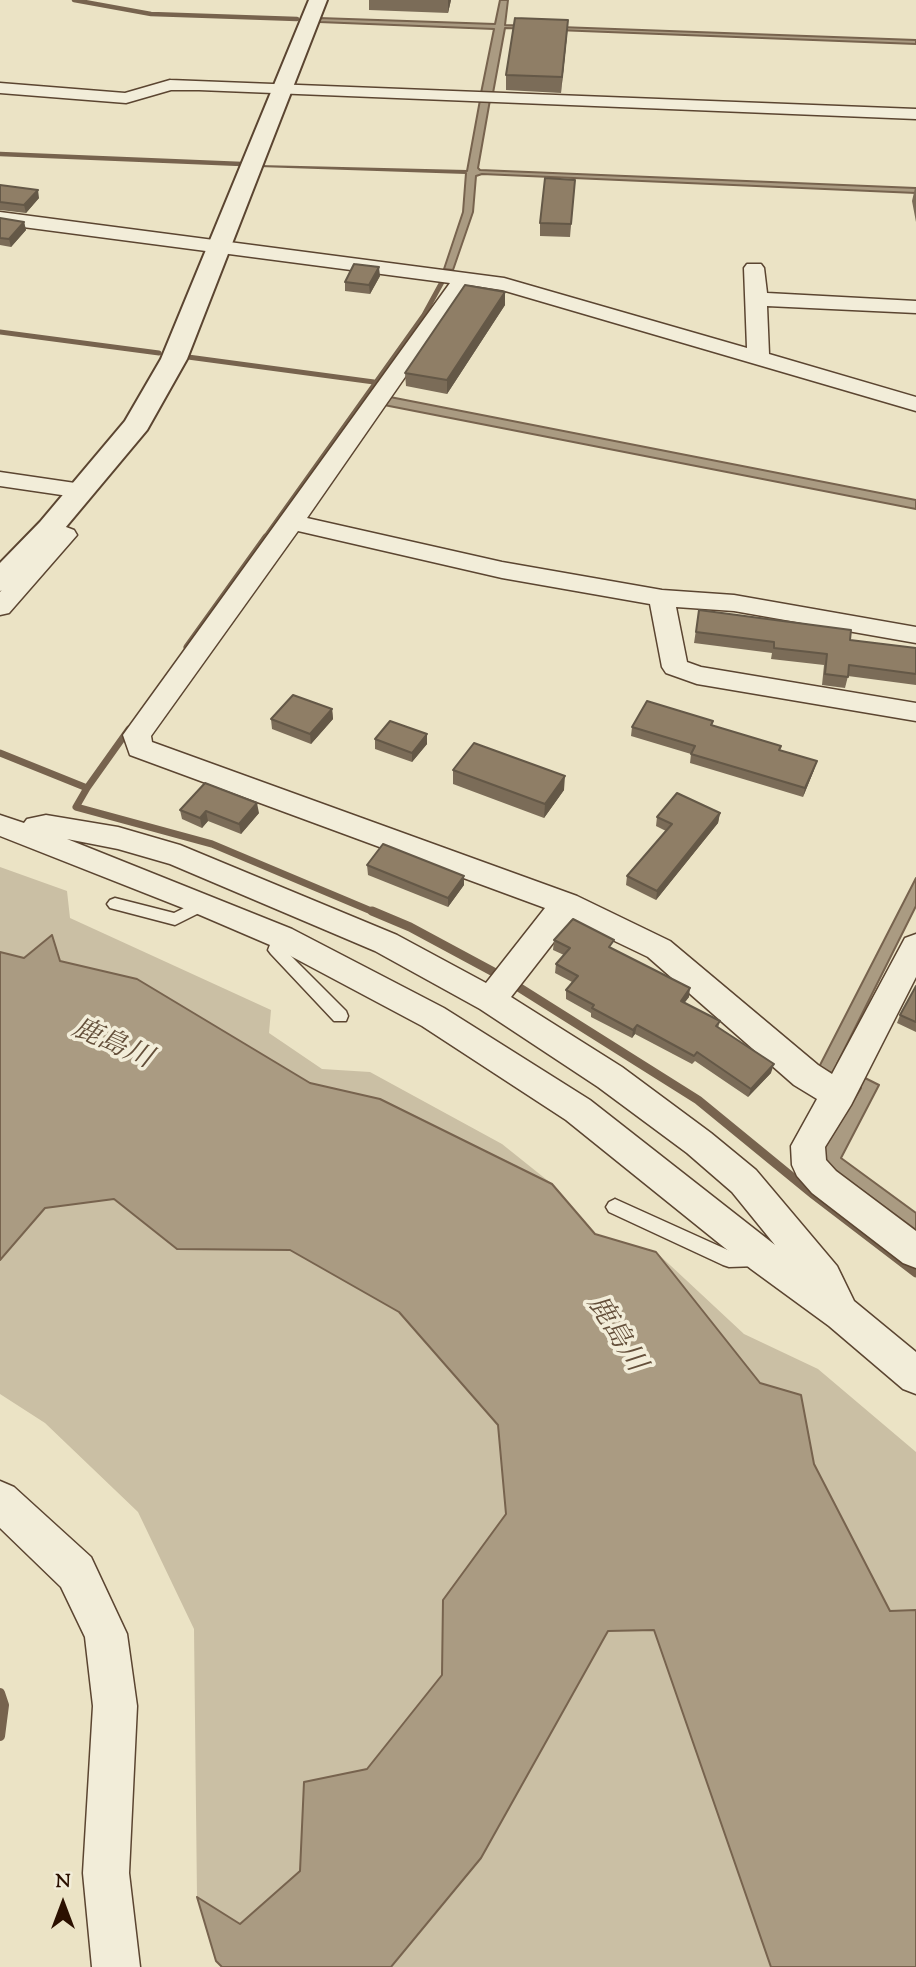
<!DOCTYPE html>
<html>
<head>
<meta charset="utf-8">
<style>
	body { margin:0 }
	#map { position:relative; width:916px; height:1967px; overflow:hidden; background:#ebe3c5; font-family:"Sorts Mill Goudy",serif }
	canvas { display:block }
	.north { position:absolute; left:28px; top:1869px; width:70px; height:70px; -webkit-text-stroke:5px #f2edd9; paint-order:stroke; rotate:0deg; font-size:19px; font-weight:700; line-height:28px; text-align:center; color:#2b1000 }
	.north::after { content:''; display:block; margin:auto; width:24px; height:32px; background:#2b1000; clip-path:polygon(50% 0,100% 100%,50% 72%,0 100%) }
</style>
</head>
<body>
<div id="map">
<canvas width="916" height="1967"></canvas>
<div class="north">N</div>
</div>
<script>
const context = document.querySelector('canvas').getContext('2d');
context.lineJoin = 'round';
function paint(path, color) { context.fillStyle = color; context.fill(path, 'evenodd'); }
const poly = rows => new Path2D(rows.map(r => 'M' + r).join(''));
function stroke(path, color, width, dash) { context.strokeStyle = color; context.lineWidth = width; context.lineCap = dash ? 'butt' : 'round'; context.setLineDash(dash || []); context.stroke(path); }
function label(font, color, halo, rows, align = 'center') {
  context.font = font + ' "Sorts Mill Goudy","Noto Serif JP",serif'; context.lineWidth = 7; context.setLineDash([]); context.textBaseline = 'middle'; context.strokeStyle = halo; context.fillStyle = color; for (const [text, x, y, turn = 0] of rows) {
    context.save(); context.translate(x, y); context.rotate((+turn || 0) * Math.PI / 180); context.textAlign = isNaN(turn) ? turn : align; if (halo) context.strokeText(text, 0, 0); context.fillText(text, 0, 0); context.restore();
  }
}
paint(poly([
	[0,867,67,891,70,918,271,1010,269,1033,322,1069,370,1072,502,1144,552,1184,595,1234,656,1252,744,1334,818,1369,916,1452,916,1723,0,982],
	[0,1053,344,1196,691,1576,884,1967,222,1967,216,1961,197,1897,194,1629,138,1512,45,1423,0,1394]
]), '#cabfa4');
const water = poly([
	[500,0,508,0,505,25,916,40,916,44,505,28,493,93,481,93,494,29,319,22,319,18,495,24,500,0],
	[480,100,490,100,478,168,480,170,916,188,916,193,482,174,476,176,473,212,453,270,444,269,463,212,466,173,259,166,467,171,480,100],
	[390,397,916,500,916,509,384,405,390,397],
	[916,878,916,906,837,1064,879,1085,841,1158,916,1213,916,1230,828,1165,822,1152,861,1088,819,1067,916,878],
	[52,935,60,961,137,979,310,1083,380,1099,552,1184,595,1234,656,1252,760,1383,801,1395,814,1464,890,1611,916,1610,916,1967,771,1967,654,1630,608,1631,481,1858,391,1967,222,1967,216,1961,197,1897,240,1924,300,1871,304,1782,367,1769,442,1675,443,1600,506,1514,498,1425,399,1312,290,1250,177,1249,114,1199,45,1208,0,1260,0,952,24,958,52,935]
]);
paint(water, '#aa9b82');
stroke(water, '#77634e', 2);
stroke(poly([
	[74,0,151,14,297,19],
	[0,154,242,164]
]), '#77634e', 4.5);
stroke(poly([
	[0,332,159,353],
	[188,357,374,382],
	[264,539,424,315,442,282]
]), '#77634e', 5);
stroke(poly([
	[187,647,266,537],
	[0,753,87,788,76,807,212,844,376,913],
	[87,788,129,729]
]), '#77634e', 7);
stroke(poly([
	[372,911,410,927,501,976],
	[512,983,698,1100,814,1195,916,1273]
]), '#77634e', 9);
stroke(poly([
	[0,1693,4,1705,0,1736]
]), '#77634e', 10);
const service = poly([
	[115,898,174,913,204,898,212,904,209,908,175,925,110,908,107,904,110,900,115,898],
	[281,931,289,937,284,949,346,1011,348,1016,346,1021,334,1021,271,954,268,950,273,937,281,931],
	[615,1199,730,1251,758,1250,764,1252,767,1258,764,1264,758,1266,729,1267,723,1265,609,1212,606,1207,609,1202,615,1199]
]);
const minor = poly([
	[170,80,916,109,916,119,199,90,171,90,126,103,0,93,0,83,125,93,170,80],
	[0,212,504,278,747,348,744,268,747,264,761,264,764,268,767,293,916,301,916,313,767,306,769,354,916,397,916,411,502,290,469,285,307,518,502,562,662,590,734,595,916,627,916,643,734,611,676,607,687,662,701,667,916,703,916,721,697,684,666,673,662,667,650,604,502,578,298,531,151,736,152,742,577,896,670,941,818,1065,832,1074,905,938,916,934,916,977,851,1105,825,1147,826,1160,836,1171,916,1231,916,1268,903,1263,812,1193,797,1176,792,1165,791,1146,817,1099,794,1085,648,957,571,920,511,997,622,1067,711,1133,756,1170,837,1266,854,1301,916,1352,916,1394,903,1389,829,1326,751,1269,566,1120,422,1026,270,945,193,912,0,836,0,815,24,823,27,819,46,815,118,827,180,845,397,935,486,983,545,908,130,755,123,735,450,283,0,224,0,212],
	[67,839,118,849,170,864,375,951,480,1009,598,1087,687,1153,732,1192,775,1245,590,1100,444,1008,292,929,67,839],
	[0,472,82,484,90,486,94,491,90,496,82,498,0,486,0,472],
	[50,521,74,530,77,535,9,613,0,615,0,592,50,537,38,528,41,523,50,521],
	[0,1481,14,1487,91,1557,127,1634,137,1706,129,1873,140,1967,92,1967,83,1873,93,1706,85,1637,61,1587,0,1528,0,1481]
]);
const tertiary = poly([
	[309,0,327,0,187,359,147,430,60,534,11,588,0,591,0,563,40,522,125,421,161,359,309,0]
]);
stroke(service, '#5b4531', 3);
stroke(minor, '#5b4531', 3);
stroke(tertiary, '#5b4531', 4);
paint(service, '#f2edd9');
paint(minor, '#f2edd9');
paint(tertiary, '#f2edd9');
paint(poly([
	[369,0,451,0,448,13,369,10],
	[567,35,561,93,506,90,506,75],
	[575,180,570,237,540,236,540,223],
	[0,185,39,198,26,213,0,210],
	[915,188,916,189,916,222,912,201],
	[0,218,24,222,26,230,11,247,0,245],
	[380,276,370,294,345,291,345,282],
	[505,292,505,305,447,394,406,386,405,373],
	[699,610,850,640,916,648,916,685,848,676,845,688,822,685,824,665,771,659,772,653,694,643],
	[332,709,333,719,311,744,272,729,271,719],
	[713,721,712,726,781,746,780,750,814,770,803,797,690,763,691,754,631,736,632,727],
	[375,739,427,744,412,762,375,749],
	[453,770,564,790,544,818,453,784],
	[180,810,259,813,241,834,208,821,202,828,182,819],
	[720,813,718,823,656,900,626,885,627,876,666,831,656,826,657,817],
	[367,865,464,885,448,907,368,875],
	[554,940,613,949,689,997,684,1003,720,1021,718,1028,771,1073,748,1097,695,1061,692,1064,635,1034,632,1038,591,1017,591,1013,566,999,566,990,572,982,555,973,556,964,564,955,553,950],
	[916,986,916,1032,897,1023,900,1015]
]), '#7b6c58');
paint(poly([
	[448,0,451,0,448,13],
	[568,20,567,35,561,93,562,77],
	[38,190,39,198,26,213,24,205],
	[24,222,26,230,11,247,9,239],
	[379,267,380,276,370,294,369,285],
	[505,292,505,305,447,394,447,380],
	[332,709,333,719,311,744,310,734],
	[427,734,427,744,412,762,412,753],
	[817,761,814,770,803,797,805,788],
	[565,776,564,790,544,818,545,804],
	[257,803,259,813,241,834,239,824],
	[206,811,208,821,202,828,200,818],
	[720,813,718,823,656,900,657,891],
	[464,876,464,885,448,907,448,898],
	[690,988,689,997,679,1010,681,1001],
	[637,1025,635,1034,632,1038,633,1030],
	[774,1064,771,1073,748,1097,751,1089]
]), '#645847');
const building = poly([
	[515,18,568,20,562,77,506,75,515,18],
	[545,178,575,180,571,224,540,223,545,178],
	[0,185,38,190,24,205,0,202,0,185],
	[0,218,24,222,9,239,0,238,0,218],
	[354,264,379,267,369,285,345,282,354,264],
	[465,285,505,292,447,380,405,373,465,285],
	[699,610,851,630,850,640,916,648,916,674,849,665,848,677,825,674,827,654,774,648,774,642,696,632,699,610],
	[293,695,332,709,310,734,271,719,293,695],
	[647,701,713,721,711,725,781,746,779,750,817,761,805,788,691,754,695,746,632,727,647,701],
	[390,721,427,734,412,753,375,739,390,721],
	[474,743,565,776,545,804,453,770,474,743],
	[205,783,257,803,239,824,206,811,200,818,180,810,205,783],
	[677,793,720,813,657,891,627,876,672,824,657,817,677,793],
	[383,844,464,876,448,898,367,865,383,844],
	[573,919,614,940,609,947,690,988,681,1001,720,1021,716,1026,774,1064,751,1089,697,1052,694,1056,637,1025,633,1030,592,1008,594,1005,566,990,578,976,556,964,570,948,554,940,573,919],
	[916,986,916,1022,900,1015,916,986]
]);
paint(building, '#8f7e66');
stroke(building, '#645847', 2);
label('italic 28px', '#644f3a', '#f2edd9', [
	["鹿島川",111,1046,24],
	["鹿島川",614,1335,58]
]);
</script>
</body>
</html>
